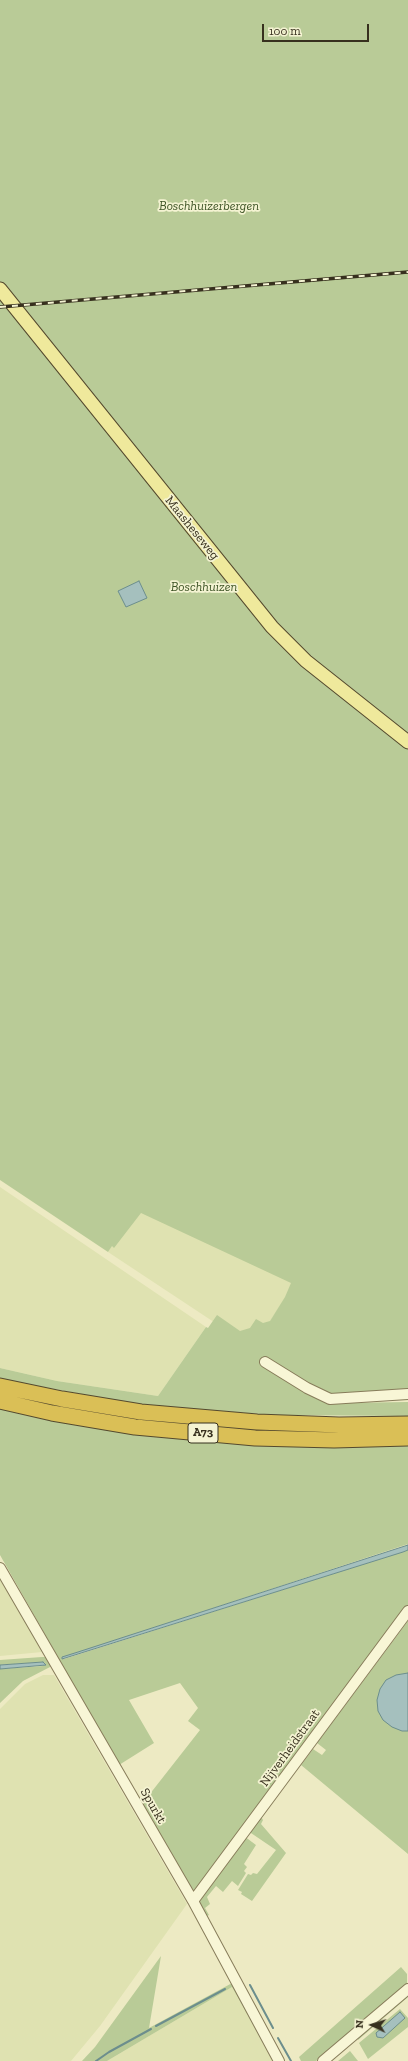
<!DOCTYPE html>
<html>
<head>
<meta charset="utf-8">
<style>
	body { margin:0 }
	#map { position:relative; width:408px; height:2061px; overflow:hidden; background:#edeac3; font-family:"Zilla Slab",serif }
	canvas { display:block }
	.north { position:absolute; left:352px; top:2005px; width:40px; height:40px; -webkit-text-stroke:3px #f4f3d2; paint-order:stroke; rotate:274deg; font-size:11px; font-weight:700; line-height:16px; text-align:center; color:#37301e }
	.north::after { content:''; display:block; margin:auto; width:14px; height:18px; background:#37301e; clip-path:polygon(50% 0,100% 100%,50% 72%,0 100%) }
	.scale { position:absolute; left:262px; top:24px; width:107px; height:18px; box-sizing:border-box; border:2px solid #37301e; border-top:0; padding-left:5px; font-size:12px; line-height:14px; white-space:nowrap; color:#37301e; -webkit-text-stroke:3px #f4f3d2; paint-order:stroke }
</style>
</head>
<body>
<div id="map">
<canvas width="408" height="2061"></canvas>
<div class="north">N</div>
<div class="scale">100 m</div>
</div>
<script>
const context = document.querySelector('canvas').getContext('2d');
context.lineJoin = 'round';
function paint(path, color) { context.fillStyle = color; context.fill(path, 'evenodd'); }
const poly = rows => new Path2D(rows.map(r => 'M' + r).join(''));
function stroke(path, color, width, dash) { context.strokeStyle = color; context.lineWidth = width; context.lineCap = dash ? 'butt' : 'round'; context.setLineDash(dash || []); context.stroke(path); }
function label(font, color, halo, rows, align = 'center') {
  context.font = font + ' "Zilla Slab",serif'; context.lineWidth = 3.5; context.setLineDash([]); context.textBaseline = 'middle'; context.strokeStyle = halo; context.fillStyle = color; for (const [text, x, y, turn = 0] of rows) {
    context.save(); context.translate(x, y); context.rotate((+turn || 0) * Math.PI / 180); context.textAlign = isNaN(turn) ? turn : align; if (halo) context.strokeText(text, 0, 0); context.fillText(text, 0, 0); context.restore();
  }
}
paint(poly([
	[0,1187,206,1327,158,1396,57,1381,0,1368],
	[135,1206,297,1280,267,1326,241,1340,108,1252],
	[0,1577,42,1652,0,1656],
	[43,1675,54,1675,187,1904,100,2026,71,2061,0,2061,0,1709,25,1684],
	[232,1987,273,2061,107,2061]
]), '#dfe2b1');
paint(poly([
	[0,0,408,0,408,1395,341,1403,408,1402,408,1416,273,1415,167,1407,119,1401,0,1379,0,1368,57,1381,158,1396,206,1327,208,1328,217,1315,240,1331,250,1328,256,1319,263,1323,270,1321,285,1297,291,1283,141,1213,114,1248,112,1246,108,1252,0,1180],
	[0,1406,47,1417,408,1444,408,1544,62,1658,64,1659,408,1550,408,1606,194,1893,142,1804,200,1730,188,1721,198,1708,180,1683,129,1700,154,1743,119,1765,0,1555],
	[408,1621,408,1854,301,1765,313,1749,322,1755,326,1750,317,1743],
	[42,1657,46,1657,51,1663,50,1667,23,1681,0,1703,0,1669,43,1666,43,1662,0,1665,0,1660],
	[260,1815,263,1820,261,1824,286,1853,252,1901,241,1894,242,1892,238,1890,248,1874,251,1875,253,1873,257,1874,276,1850,248,1831],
	[244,1836,256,1845,244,1864,247,1867,244,1871,246,1873,238,1886,232,1881,223,1892,216,1886,207,1897,210,1904,205,1908,209,1915,207,1916,203,1913,198,1901],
	[161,1956,149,2028,234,1982,277,2061,273,2061,232,1987,107,2061,82,2061,95,2047],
	[401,1967,407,1974,407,1985,316,2061,301,2061,299,2057],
	[408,1992,408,1997,358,2040,359,2034],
	[400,2009,408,2018,408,2027,368,2059,359,2043],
	[350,2051,358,2061,338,2061]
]), '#b9cb97');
const water = poly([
	[139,581,147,598,126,607,118,591,139,581],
	[408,1545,408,1550,403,1552,62,1659,62,1657,78,1652,408,1545],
	[43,1662,46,1665,0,1669,0,1665,43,1662],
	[408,1673,408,1731,402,1731,392,1727,383,1720,378,1711,377,1700,380,1689,386,1680,396,1675,408,1673],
	[400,2012,405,2018,383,2038,377,2037,376,2033,400,2012]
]);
paint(water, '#a5c0be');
stroke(water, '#6c8e8d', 1);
stroke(poly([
	[250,1985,273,2028],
	[156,2026,225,1989],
	[278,2038,291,2061],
	[96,2061,109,2052,151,2029]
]), '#6c8e8d', 2);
const minor = poly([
	[265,1362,307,1388,330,1399,408,1394],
	[0,1568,193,1901,279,2061],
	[193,1901,408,1611],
	[323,2061,408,1989]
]);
const major = poly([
	[0,289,272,627,306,661,408,742]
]);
const highway = poly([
	[0,1386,62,1399,141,1412,257,1422,339,1425,408,1424],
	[0,1401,52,1413,135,1427,255,1438,334,1440,408,1438]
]);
stroke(minor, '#877c5a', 12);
stroke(major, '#54492e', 15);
stroke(highway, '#54492e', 17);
stroke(minor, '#f8f6d6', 10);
stroke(major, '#efe99c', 13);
stroke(highway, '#dabf56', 15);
const rail = poly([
	[0,307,408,272]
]);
stroke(rail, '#37301e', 3.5);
stroke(rail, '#f4f3d2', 2, [6]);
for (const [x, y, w] of [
	[203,1433,30]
]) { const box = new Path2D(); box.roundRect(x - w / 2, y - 10, w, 20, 3); context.fillStyle = '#f4f3d2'; context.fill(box); stroke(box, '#37301e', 1); }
label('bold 12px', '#37301e', null, [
	["A73",203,1433]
]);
label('italic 13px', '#3d5325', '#f4f3d2', [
	["Boschhuizerbergen",209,206],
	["Boschhuizen",204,587]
]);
label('13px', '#37301e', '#f4f3d2', [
	["Maasheseweg",192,528,51],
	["Nijverheidstraat",290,1748,-54],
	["Spurkt",153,1806,60]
]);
</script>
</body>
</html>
